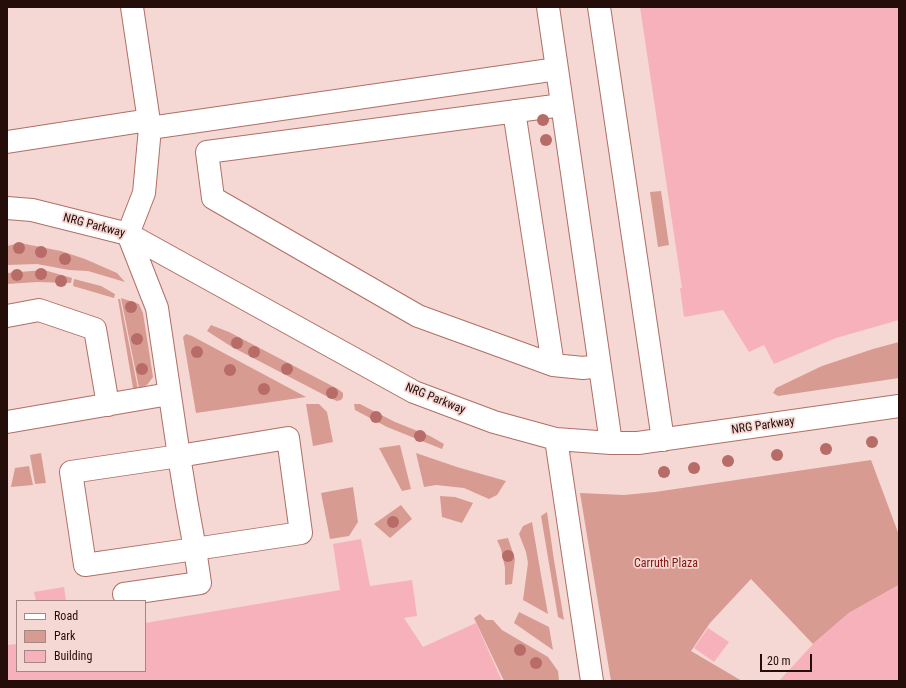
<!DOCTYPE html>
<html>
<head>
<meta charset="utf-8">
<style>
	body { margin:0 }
	#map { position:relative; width:906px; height:688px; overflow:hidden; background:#f5d8d3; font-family:"Roboto Condensed",sans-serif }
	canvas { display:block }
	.frame { position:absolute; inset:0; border:8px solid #250d0a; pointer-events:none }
	.legend { position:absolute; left:16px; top:600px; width:130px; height:72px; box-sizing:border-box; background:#f5d8d3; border:1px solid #a28783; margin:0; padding:5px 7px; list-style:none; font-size:12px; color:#250d0a }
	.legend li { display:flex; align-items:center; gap:8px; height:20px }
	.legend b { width:20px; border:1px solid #a28783 }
	.scale { position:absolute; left:760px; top:654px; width:52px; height:18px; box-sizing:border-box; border:2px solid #250d0a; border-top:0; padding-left:5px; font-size:12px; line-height:14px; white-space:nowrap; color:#250d0a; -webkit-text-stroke:3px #f5d8d3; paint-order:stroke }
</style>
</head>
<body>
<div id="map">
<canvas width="906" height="688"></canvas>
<div class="frame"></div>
<ul class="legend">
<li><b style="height:5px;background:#fff"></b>Road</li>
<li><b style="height:11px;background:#d89b92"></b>Park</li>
<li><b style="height:11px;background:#f7b1bb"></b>Building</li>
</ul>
<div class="scale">20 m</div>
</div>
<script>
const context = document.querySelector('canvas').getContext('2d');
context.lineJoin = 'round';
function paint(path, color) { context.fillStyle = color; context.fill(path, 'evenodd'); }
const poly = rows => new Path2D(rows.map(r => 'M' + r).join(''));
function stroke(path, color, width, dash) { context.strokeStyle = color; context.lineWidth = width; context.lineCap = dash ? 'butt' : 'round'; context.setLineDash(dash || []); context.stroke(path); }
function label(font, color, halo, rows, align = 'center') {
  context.font = font + ' "Roboto Condensed",sans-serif'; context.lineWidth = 3.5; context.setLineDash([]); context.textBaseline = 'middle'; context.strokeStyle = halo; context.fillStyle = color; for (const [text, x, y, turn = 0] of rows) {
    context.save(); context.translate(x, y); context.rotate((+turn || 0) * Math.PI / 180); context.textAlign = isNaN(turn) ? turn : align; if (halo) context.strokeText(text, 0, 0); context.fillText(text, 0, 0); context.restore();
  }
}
paint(poly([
	[661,191,669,245,658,247,650,192],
	[20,243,61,251,85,259,117,273,125,282,88,271,69,270,37,264,7,265,7,246],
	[44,270,72,278,71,283,37,282,7,284,7,273],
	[74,279,101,286,115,294,114,298,73,286],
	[121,298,139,304,143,313,153,377,147,385,139,388],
	[118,299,120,299,138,389,133,388],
	[211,325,229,332,338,389,343,393,343,397,341,400,337,401,330,398,232,347,207,331],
	[186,334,192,336,306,397,196,413,183,337],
	[899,342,899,378,778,396,773,393,776,388,822,366,873,349],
	[306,404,319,404,327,412,333,442,313,446],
	[354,404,360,404,395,422,430,436,444,444,442,449,387,427,355,410],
	[400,445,411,489,402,491,379,448],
	[41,453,46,483,35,484,30,455],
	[416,453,457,467,506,481,497,495,489,499,464,488,436,485,424,487],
	[871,460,899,535,899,585,849,613,813,644,751,579,710,623,691,651,742,681,611,681,580,493,624,495,655,492],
	[29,466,33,485,11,487,15,468],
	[353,487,358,522,349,536,330,539,321,493],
	[440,496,455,497,473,503,462,523,442,517],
	[401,505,412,519,390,538,374,524],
	[547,512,554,560,564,620,558,617,541,516],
	[532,522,541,575,548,614,523,600,528,563,526,552,519,534,523,526],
	[508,538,515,559,512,584,505,585,505,568,501,549,497,540],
	[519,612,549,627,553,650,514,623],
	[480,614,486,620,493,620,502,630,548,657,558,671,559,681,504,681,474,618]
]), '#d89b92');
paint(poly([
	[640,7,899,7,899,320,836,338,774,364,764,345,749,352,723,310,684,317,680,288,682,288],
	[361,539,370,586,412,580,417,616,404,618,423,647,476,623,502,681,7,681,7,645,17,644,17,671,145,671,145,623,340,590,333,544],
	[899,585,899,681,779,681,813,644,849,613],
	[64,587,66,601,36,601,34,592],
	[708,628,729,642,714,662,694,648]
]), '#f7b1bb');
const minor = poly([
	[548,7,557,69],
	[599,7,663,440],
	[562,105,207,152,213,198,418,316,553,365,583,368,599,366],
	[514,111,553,365],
	[150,128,557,69,611,443],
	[7,142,149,120],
	[7,208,32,210,128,234,414,392,494,422,556,439,611,443,638,443,899,406],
	[7,316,39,310,95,329,108,405],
	[7,422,169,394],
	[556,439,592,681],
	[124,594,200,583,195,549,187,505,179,456,288,438,301,533,195,549,85,565,71,472,179,456,157,308,128,234,144,193,150,128,132,7]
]);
stroke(minor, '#af6f65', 24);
stroke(minor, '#fff', 22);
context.fillStyle = '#b76c67';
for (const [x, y] of [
	[543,120],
	[546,140],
	[19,248],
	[41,252],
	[65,259],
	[41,274],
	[17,275],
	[61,281],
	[131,307],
	[137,339],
	[237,343],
	[197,352],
	[254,352],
	[142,369],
	[287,369],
	[230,370],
	[264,389],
	[332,393],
	[376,417],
	[420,436],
	[872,442],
	[826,449],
	[777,455],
	[728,461],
	[694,468],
	[664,472],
	[393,522],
	[508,556],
	[520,650],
	[536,663]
]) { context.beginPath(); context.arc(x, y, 6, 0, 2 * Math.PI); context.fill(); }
label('12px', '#250d0a', '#f5d8d3', [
	["NRG Parkway",94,226,15],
	["NRG Parkway",435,399,22],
	["NRG Parkway",763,426,-8]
]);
label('12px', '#85140e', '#f5d8d3', [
	["Carruth Plaza",666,564]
]);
</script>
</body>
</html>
